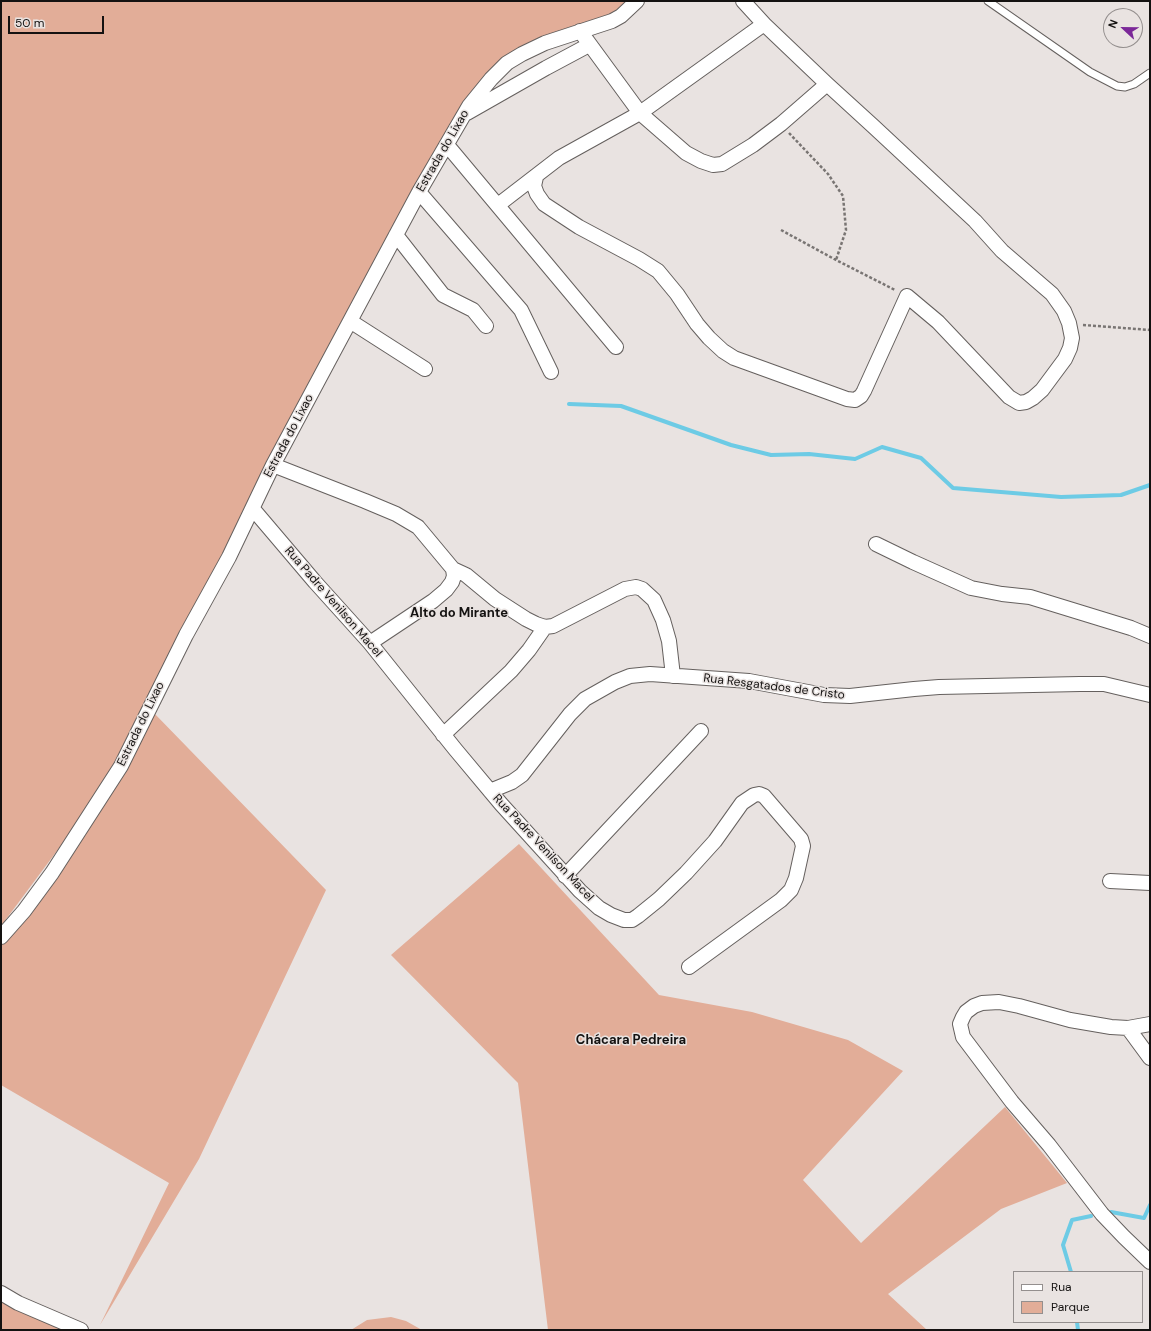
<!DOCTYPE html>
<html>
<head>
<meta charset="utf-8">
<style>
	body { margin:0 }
	#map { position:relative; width:1151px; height:1331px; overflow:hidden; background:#e9e3e1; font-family:"DM Sans",sans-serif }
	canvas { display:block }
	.frame { position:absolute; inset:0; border:2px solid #141211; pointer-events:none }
	.legend { position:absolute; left:1013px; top:1271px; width:130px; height:52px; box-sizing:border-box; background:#e9e3e1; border:1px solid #948f8e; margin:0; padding:5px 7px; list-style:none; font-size:12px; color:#141211 }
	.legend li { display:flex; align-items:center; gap:8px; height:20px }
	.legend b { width:20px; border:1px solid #948f8e }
	.north { position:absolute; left:1103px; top:8px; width:40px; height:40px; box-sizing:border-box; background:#e9e3e1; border:1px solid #948f8e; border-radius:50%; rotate:292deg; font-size:11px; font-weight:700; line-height:16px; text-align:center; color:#141211 }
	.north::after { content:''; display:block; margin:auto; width:14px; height:18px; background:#7b2898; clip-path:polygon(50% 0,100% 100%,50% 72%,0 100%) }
	.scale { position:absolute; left:8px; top:16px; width:96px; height:18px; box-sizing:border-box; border:2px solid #141211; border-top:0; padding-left:5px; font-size:12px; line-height:14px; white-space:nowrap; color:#141211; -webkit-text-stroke:3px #e9e3e1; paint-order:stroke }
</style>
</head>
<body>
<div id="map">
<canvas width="1151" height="1331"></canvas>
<div class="frame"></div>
<ul class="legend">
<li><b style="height:5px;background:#fff"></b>Rua</li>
<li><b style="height:11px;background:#e2ad98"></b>Parque</li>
</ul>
<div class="north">N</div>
<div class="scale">50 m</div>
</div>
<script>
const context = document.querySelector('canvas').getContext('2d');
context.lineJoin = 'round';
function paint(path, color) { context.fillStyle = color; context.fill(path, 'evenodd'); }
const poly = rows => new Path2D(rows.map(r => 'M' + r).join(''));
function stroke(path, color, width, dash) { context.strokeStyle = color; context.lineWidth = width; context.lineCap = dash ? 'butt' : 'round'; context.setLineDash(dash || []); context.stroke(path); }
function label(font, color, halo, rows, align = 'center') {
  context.font = font + ' "DM Sans",sans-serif'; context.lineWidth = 3; context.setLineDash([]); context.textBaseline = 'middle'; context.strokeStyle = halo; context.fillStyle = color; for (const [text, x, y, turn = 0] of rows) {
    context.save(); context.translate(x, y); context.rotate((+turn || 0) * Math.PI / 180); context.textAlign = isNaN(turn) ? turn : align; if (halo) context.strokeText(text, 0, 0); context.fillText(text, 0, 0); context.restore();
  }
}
paint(poly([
	[1,1,630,1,620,10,487,74,245,509,119,759,71,832,1,926],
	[153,712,326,890,199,1159,100,1325,169,1183,1,1085,1,945,13,933],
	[519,844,659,995,752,1012,848,1040,903,1071,803,1180,861,1243,1005,1107,1067,1183,1001,1209,888,1294,927,1330,548,1330,518,1083,391,955],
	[1,1300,68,1330,1,1330],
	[391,1317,406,1321,422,1330,351,1330,367,1320]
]), '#e2ad98');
stroke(poly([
	[569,404,621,406,731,445,771,455,809,454,855,459,882,447,921,458,953,488,1061,497,1121,495,1150,485],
	[1111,1212,1144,1218,1150,1205],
	[1071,1272,1063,1245,1072,1220,1091,1216],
	[1077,1322,1078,1330]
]), '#6dcbe5', 4);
const service = poly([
	[988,1,1090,72,1117,86,1125,87,1134,84,1150,73]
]);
const minor = poly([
	[743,1,764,24],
	[580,31,640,113,686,153,701,161,713,165,722,164,753,145,781,124,827,84],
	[467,113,546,68,589,45],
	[447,145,616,347],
	[419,192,521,310,551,372],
	[498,205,559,158,640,113,764,24,827,84,873,126,975,221,1002,251,1052,294,1064,311,1069,323,1072,338,1070,348,1065,359,1042,390,1033,398,1026,402,1019,403,1009,397,938,322,907,296,864,391,861,396,855,400,847,399,734,358,723,351,709,338,697,324,677,294,658,271,639,259,579,227,544,204,537,194,534,186,536,177],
	[396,235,443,295,473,310,486,326],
	[350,321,425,369],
	[273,465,365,501,396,514,418,527,453,569,454,576,452,582,446,590,433,601,370,643],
	[253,509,315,582,370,643,455,749,501,804,580,891,599,908,611,915,624,920,632,920,638,916,659,899,686,873,715,841,742,803,754,795,759,794,764,796,801,839,803,846,796,878,791,890,781,900,689,967],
	[876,544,913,562,971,588,1002,594,1030,597,1131,628,1150,636],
	[453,569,466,575,495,599,526,619,536,624,545,627,553,626,625,589,636,587,642,589,654,600,663,620,669,641,673,676],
	[443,735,511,671,529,650,545,627],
	[490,791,512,782,522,775,570,714,585,699,615,682,630,676,650,674,749,681,824,695,850,696,914,689,939,687,1080,684,1104,684,1150,695],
	[565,876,701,731],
	[1110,881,1150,883],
	[1,937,24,911,52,873,121,766,186,635,229,557,273,465,419,192,469,106,491,79,507,63,522,54,545,43,612,21,621,16,637,1],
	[1150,1024,1128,1028,1111,1027,1070,1020,1019,1006,999,1002,982,1003,974,1006,966,1012,963,1017,960,1024,963,1037,1012,1102,1049,1145,1102,1214,1124,1237,1150,1262],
	[1128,1028,1150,1058],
	[1,1293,18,1303,81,1330]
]);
stroke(service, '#65605e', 9);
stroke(minor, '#65605e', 16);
stroke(poly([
	[789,133,828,174,843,196,846,230,836,260],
	[781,230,836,260,895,290],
	[1083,325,1150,330]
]), '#797573', 2.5, [3, 2]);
stroke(service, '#fff', 7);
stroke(minor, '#fff', 14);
label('12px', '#141211', '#e9e3e1', [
	["Estrada do Lixao",443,151,-60],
	["Estrada do Lixao",289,436,-62],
	["Rua Padre Venilson Macel",333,602,49],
	["Rua Resgatados de Cristo",774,687,7],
	["Estrada do Lixao",141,724,-64],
	["Rua Padre Venilson Macel",543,848,47]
]);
label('bold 13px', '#141211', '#e9e3e1', [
	["Alto do Mirante",459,614],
	["Chácara Pedreira",631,1041]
]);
</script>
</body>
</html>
